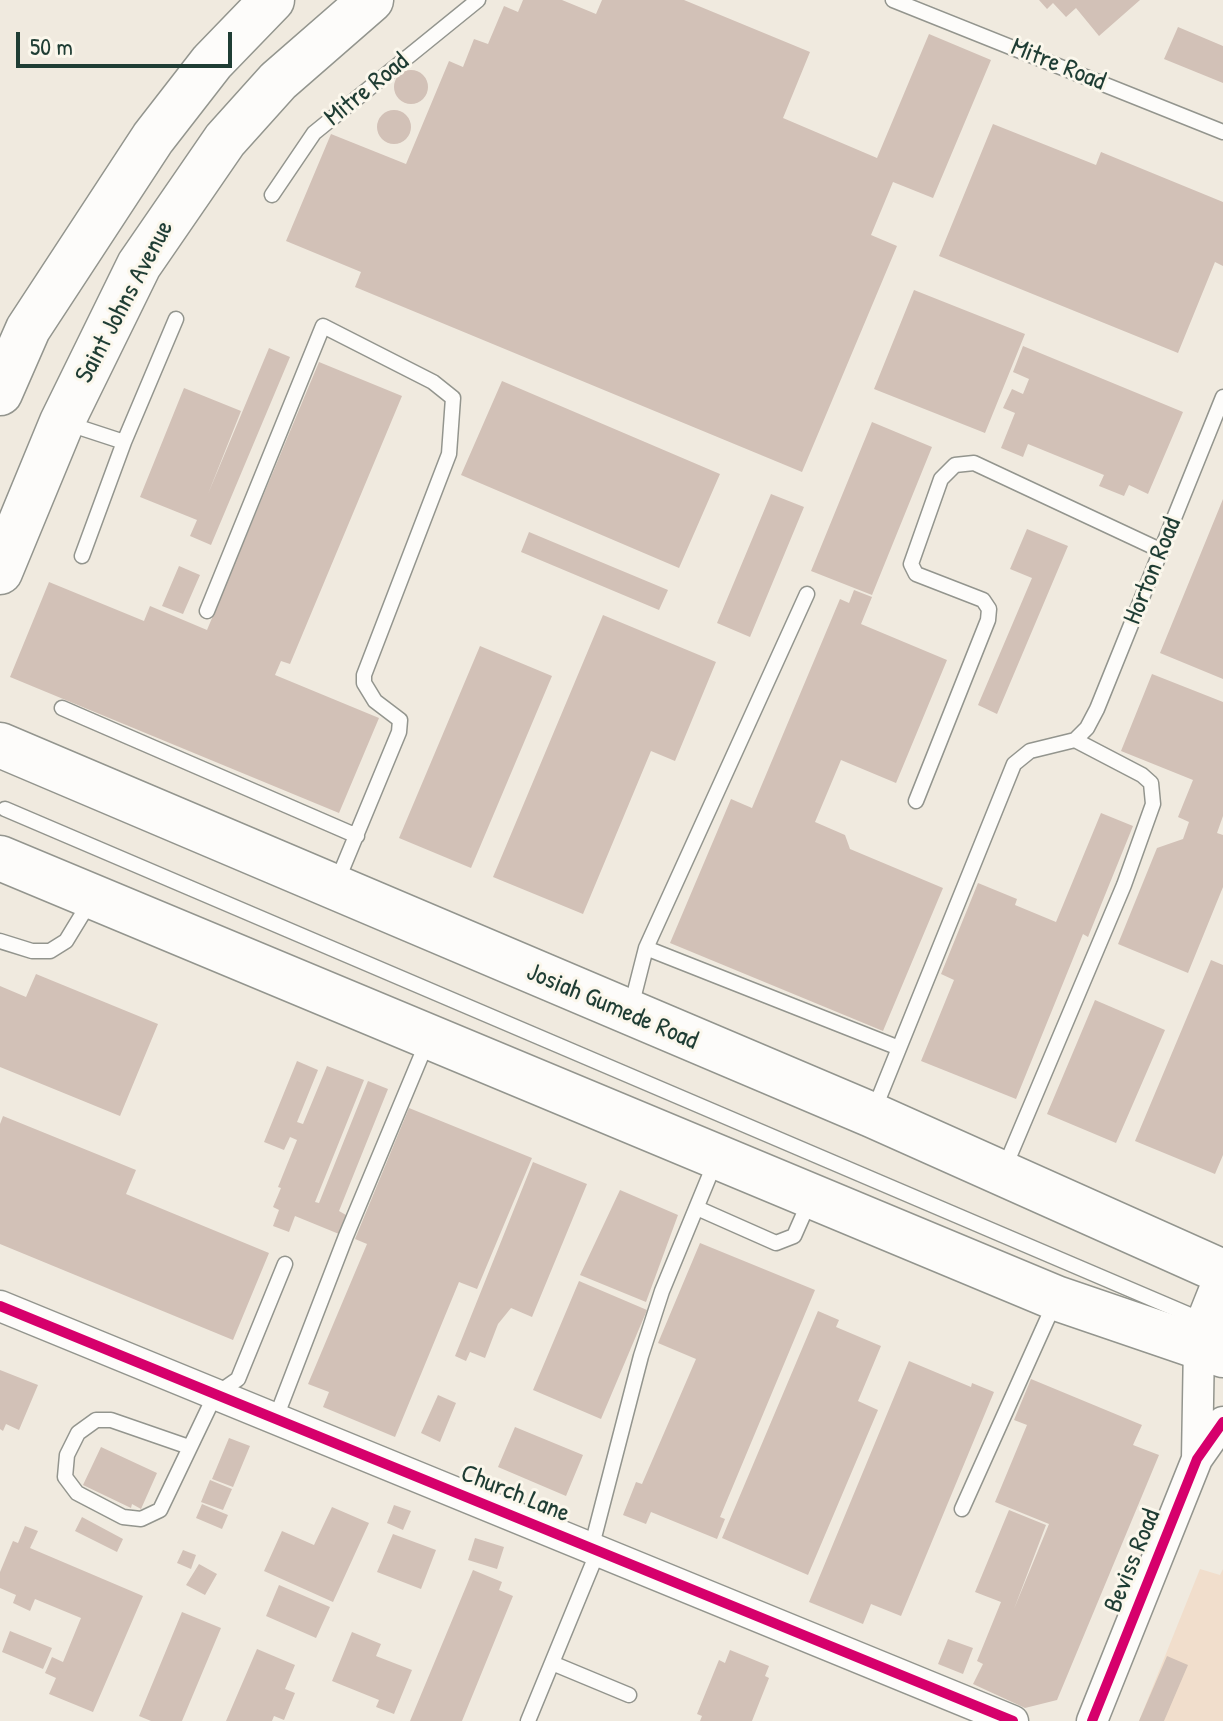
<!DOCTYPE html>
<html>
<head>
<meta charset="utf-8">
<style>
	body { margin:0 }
	#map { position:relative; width:1223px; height:1721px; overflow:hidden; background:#f0eadf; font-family:"Patrick Hand",sans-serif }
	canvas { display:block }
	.scale { position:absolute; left:16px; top:32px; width:216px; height:36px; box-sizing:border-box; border:4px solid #1f3d34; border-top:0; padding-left:10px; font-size:24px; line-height:28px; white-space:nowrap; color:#1f3d34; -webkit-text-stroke:6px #fbf7ec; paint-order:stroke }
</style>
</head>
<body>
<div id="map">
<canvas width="1223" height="1721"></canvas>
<div class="scale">50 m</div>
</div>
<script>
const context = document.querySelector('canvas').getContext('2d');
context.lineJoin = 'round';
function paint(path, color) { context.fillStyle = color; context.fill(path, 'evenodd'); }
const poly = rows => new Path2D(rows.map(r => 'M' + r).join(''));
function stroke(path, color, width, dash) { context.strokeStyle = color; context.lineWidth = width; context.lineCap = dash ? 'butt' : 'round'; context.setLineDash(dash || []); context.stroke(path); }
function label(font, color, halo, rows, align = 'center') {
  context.font = font + ' "Patrick Hand",sans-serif'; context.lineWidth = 6; context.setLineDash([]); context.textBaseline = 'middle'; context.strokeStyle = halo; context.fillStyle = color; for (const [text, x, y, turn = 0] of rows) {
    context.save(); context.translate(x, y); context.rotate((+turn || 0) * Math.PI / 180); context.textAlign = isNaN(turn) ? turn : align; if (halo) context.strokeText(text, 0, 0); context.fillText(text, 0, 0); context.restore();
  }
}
paint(poly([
	[1200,1569,1220,1575,1223,1569,1223,1721,1139,1721]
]), '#f1decc');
paint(poly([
	[523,0,562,0,596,14,602,0,684,0,810,52,783,118,877,158,929,34,991,60,933,198,893,182,871,235,897,246,802,472,355,287,361,272,286,241,331,134,406,164,449,61,463,67,474,39,488,44,504,6,518,12],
	[1039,0,1140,0,1099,36,1076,8,1066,17,1053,3,1047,9],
	[1178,27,1223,46,1223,83,1164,59],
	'394 87a17 17 0 1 1 34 0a17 17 0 1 1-34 0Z',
	'377 127a17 17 0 1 1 34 0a17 17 0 1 1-34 0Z',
	[993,124,1096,165,1101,152,1223,202,1223,266,1215,262,1178,353,939,256],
	[914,290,1025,334,985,433,874,389],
	[1023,346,1183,412,1148,494,1129,485,1124,496,1099,486,1104,475,1028,444,1023,457,1001,448,1015,413,1003,408,1012,389,1023,394,1029,379,1013,372],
	[269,348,290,357,211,545,190,536,197,520,140,497,184,388,241,411,208,494],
	[319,362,402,396,290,664,281,661,275,675,379,718,339,813,10,677,49,582,144,621,150,606,207,630],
	[502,381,720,474,679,568,461,475],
	[872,422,932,447,872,595,811,571],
	[771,494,804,507,750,637,717,623],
	[1223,499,1223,679,1160,653],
	[1027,529,1068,546,997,714,978,705,1032,578,1010,569],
	[529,532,668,590,659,610,521,552],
	[179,566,200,575,183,614,162,606],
	[854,590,872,597,861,624,947,660,896,783,841,760,815,822,845,835,850,849,943,888,883,1031,670,943,731,799,752,808,840,599,849,603],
	[603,615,716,662,675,761,651,751,583,914,493,877],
	[480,646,552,676,471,868,399,838],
	[1152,674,1223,702,1223,816,1217,833,1223,835,1223,887,1188,973,1118,944,1157,848,1183,839,1189,822,1178,817,1193,780,1121,751],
	[1101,813,1133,826,1088,937,1083,934,1016,1099,921,1061,954,980,941,974,978,883,1017,899,1015,905,1056,922],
	[1211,960,1223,965,1223,1155,1215,1174,1135,1141],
	[36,974,158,1024,120,1116,0,1067,0,986,26,997],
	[1095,1000,1165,1030,1116,1143,1047,1114],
	[297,1061,318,1070,297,1122,303,1124,327,1066,364,1080,315,1202,319,1203,368,1081,388,1089,339,1211,346,1215,339,1234,295,1216,289,1232,273,1226,279,1210,273,1207,281,1188,278,1187,297,1140,290,1137,284,1150,264,1142],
	[409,1108,532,1158,477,1289,459,1282,395,1437,323,1407,329,1392,308,1384,367,1244,355,1239],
	[3,1116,136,1170,126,1194,269,1253,233,1340,0,1244,0,1124],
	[533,1162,587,1184,532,1317,511,1308,498,1324,485,1358,470,1352,466,1361,455,1356],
	[620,1190,678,1215,646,1302,580,1275],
	[700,1243,815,1290,720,1517,725,1519,717,1539,651,1512,646,1524,623,1515,636,1482,642,1484,696,1359,658,1343],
	[579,1281,647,1310,601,1419,533,1390],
	[818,1311,839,1320,836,1327,881,1346,858,1401,878,1410,808,1575,722,1538],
	[909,1361,971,1387,972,1383,994,1392,901,1616,871,1604,863,1624,809,1602],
	[0,1370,38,1385,19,1430,6,1424,3,1431,0,1429],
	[1031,1379,1142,1425,1133,1445,1159,1455,1057,1700,1025,1708,973,1684,983,1664,977,1661,1001,1602,975,1592,1009,1510,1046,1525,1014,1609,1049,1524,995,1502,1027,1425,1014,1420],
	[438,1395,456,1403,440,1442,421,1433],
	[515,1427,583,1455,566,1496,498,1467],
	[229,1438,250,1446,233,1487,212,1479],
	[101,1447,157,1473,141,1509,132,1504,131,1508,83,1485],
	[210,1480,232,1489,223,1510,201,1502],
	[202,1504,228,1515,222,1529,196,1518],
	[394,1505,411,1511,403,1530,387,1523],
	[332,1507,369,1523,333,1602,264,1571,282,1531,314,1545],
	[82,1517,123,1539,117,1552,75,1531],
	[25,1526,38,1531,30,1548,143,1596,93,1712,49,1694,56,1678,45,1673,52,1657,63,1662,81,1618,35,1599,30,1611,13,1603,16,1595,0,1588,0,1572,13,1541,18,1543],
	[393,1534,436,1550,421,1589,377,1572],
	[475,1538,504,1547,497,1569,468,1560],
	[183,1550,196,1555,191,1569,177,1563],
	[199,1564,217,1574,205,1595,186,1585],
	[473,1570,502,1582,499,1590,513,1596,462,1721,410,1721],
	[279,1585,330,1607,316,1638,266,1616],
	[182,1612,221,1628,182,1721,151,1721,139,1716],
	[10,1631,52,1648,43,1669,2,1652],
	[352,1632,381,1644,376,1656,412,1670,394,1714,376,1707,379,1700,332,1681],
	[948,1639,973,1648,963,1674,938,1664],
	[257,1649,295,1665,285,1689,295,1693,284,1720,274,1716,272,1721,226,1721],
	[730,1650,769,1666,765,1676,769,1678,752,1721,700,1721,702,1716,697,1714,719,1660,725,1663],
	[1167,1656,1188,1665,1164,1721,1139,1721]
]), '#d2c1b7');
const lane = poly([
	[893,0,1223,132],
	[272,195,314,133,478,0],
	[66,423,124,442],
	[82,556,124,442,176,319],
	[207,611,323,326,433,382,453,398,449,454,364,675,364,683,375,701,400,720,399,732,336,884],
	[62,708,357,836],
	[1075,740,1087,728,1097,709,1223,397],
	[916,801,988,620,989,609,983,600,916,574,911,564,941,479,955,465,974,463,1160,550],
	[5,809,1204,1321],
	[0,941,32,951,50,951,66,941,91,900],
	[646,948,899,1048],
	[631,1007,646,948,807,594],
	[874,1110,1014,764,1030,751,1075,740,1142,775,1151,783,1153,804,1124,885,1004,1169],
	[697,1208,776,1243,794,1236,809,1202],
	[275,1420,346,1236,427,1042],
	[189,1447,111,1420,96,1420,78,1433,67,1455,65,1477,77,1493,123,1517,141,1519,160,1510,215,1395,238,1379,285,1264],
	[962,1509,1055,1302],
	[591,1549,641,1356,662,1291,716,1160],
	[552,1663,629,1695],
	[528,1721,598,1551]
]);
const street = poly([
	[0,1306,1013,1721],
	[1197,1459,1199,1344],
	[1092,1721,1197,1459,1223,1422]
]);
const secondary = poly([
	[1199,1344,1223,1284]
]);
const primary = poly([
	[0,745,872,1115,1223,1272],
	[0,858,1056,1298,1223,1355]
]);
const highway = poly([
	[0,393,28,329,153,138,212,62,272,0],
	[0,572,62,422,139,265,225,140,278,81,371,0]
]);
stroke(lane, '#93958e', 17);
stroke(street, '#93958e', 33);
stroke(secondary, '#93958e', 45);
stroke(primary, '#93958e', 47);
stroke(highway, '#93958e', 47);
stroke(lane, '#fdfcfa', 14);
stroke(street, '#fdfcfa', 30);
stroke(secondary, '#fdfcfa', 42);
stroke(primary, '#fdfcfa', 44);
stroke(highway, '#fdfcfa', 44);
stroke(poly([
	[0,1306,1013,1721],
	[1092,1721,1197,1459,1223,1422]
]), '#d6006c', 10);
label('26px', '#1f3d34', '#fbf7ec', [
	["Mitre Road",1058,65,22],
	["Mitre Road",367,90,-39],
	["Saint Johns Avenue",125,302,-62],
	["Horton Road",1153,571,-68],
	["Josiah Gumede Road",612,1007,23],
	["Church Lane",515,1494,22],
	["Beviss Road",1133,1561,-68]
]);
</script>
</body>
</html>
